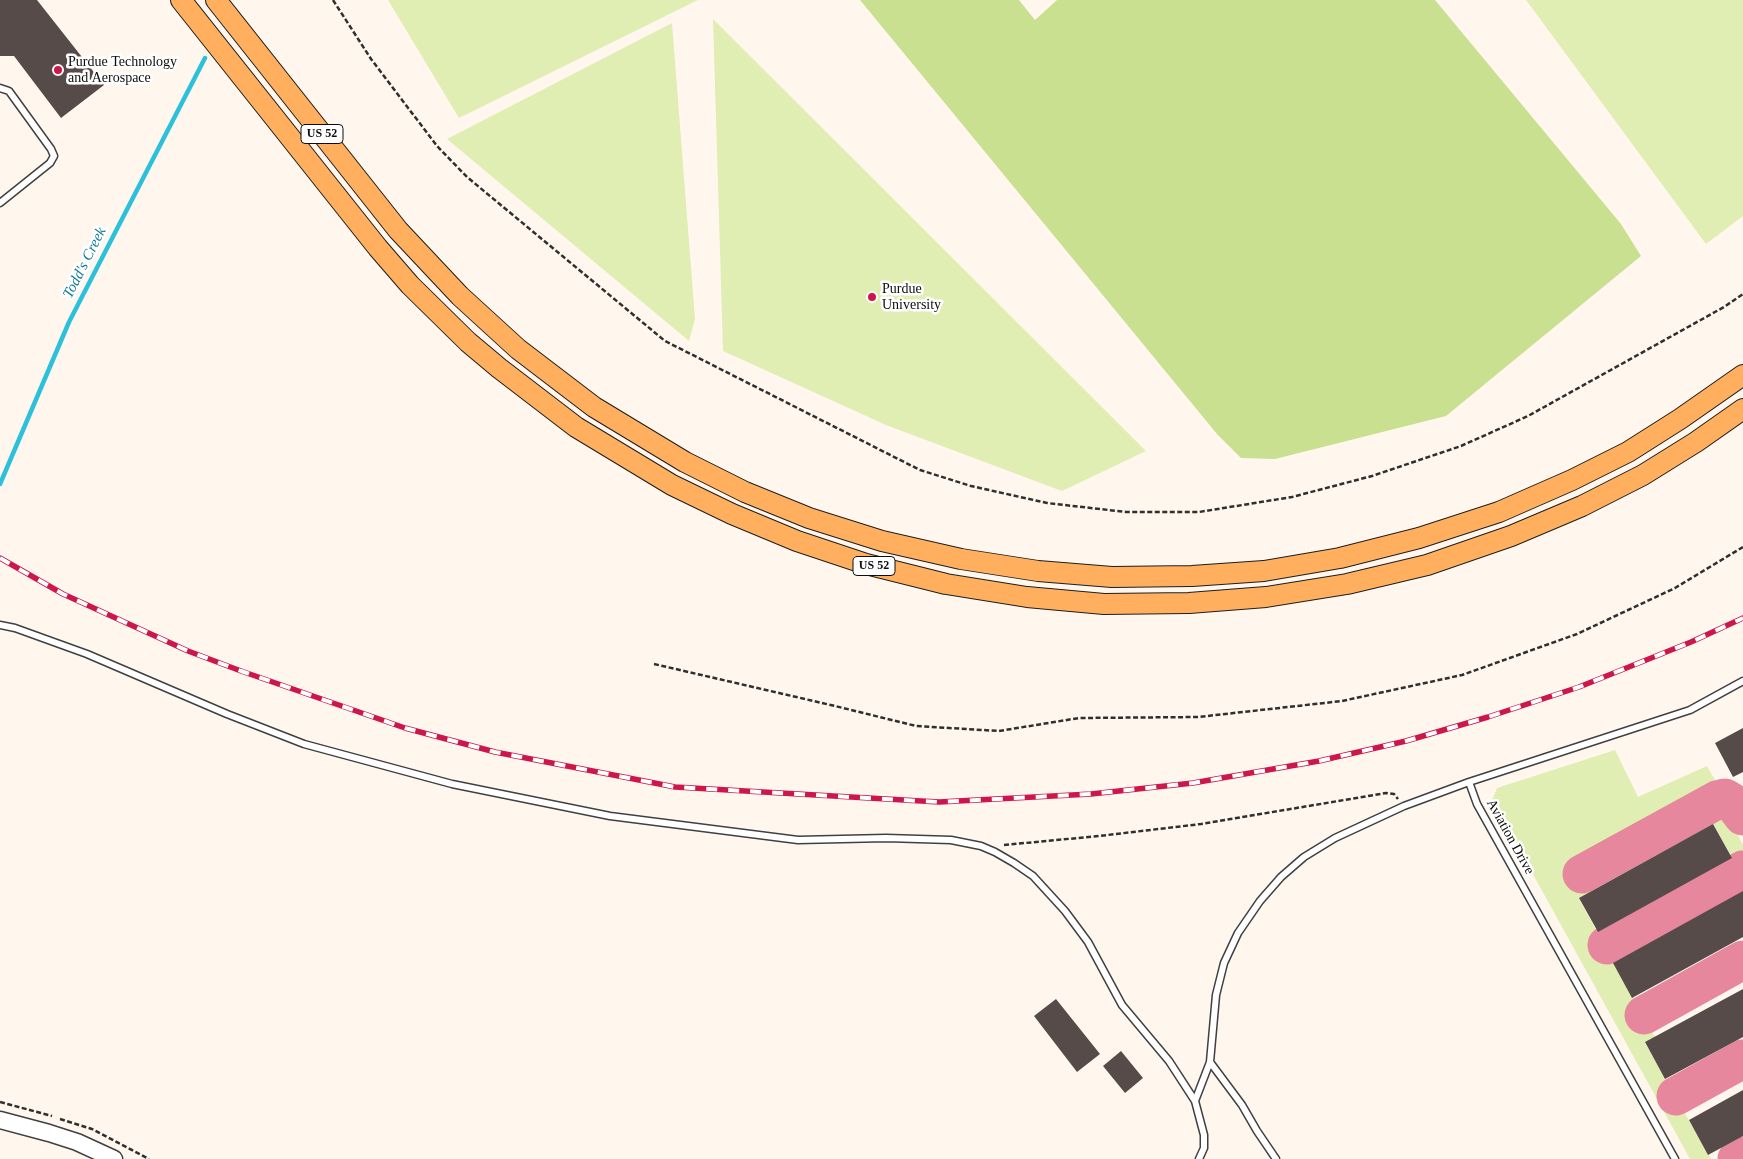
<!DOCTYPE html>
<html>
<head>
<meta charset="utf-8">
<style>
	body { margin:0 }
	canvas { display:block; background:#fff7ee }
</style>
</head>
<body>
<canvas width="1743" height="1159"></canvas>
<script>
const context = document.querySelector('canvas').getContext('2d');
context.lineJoin = 'round';
function paint(path, color) { context.fillStyle = color; context.fill(path, 'evenodd'); }
const poly = rows => new Path2D(rows.map(r => 'M' + r).join(''));
function stroke(path, color, width, dash) { context.strokeStyle = color; context.lineWidth = width; context.lineCap = dash ? 'butt' : 'round'; context.setLineDash(dash || []); context.stroke(path); }
function label(font, color, halo, rows, align = 'center') {
  context.font = font + ' "Times New Roman",serif'; context.lineWidth = 5; context.setLineDash([]); context.textBaseline = 'middle'; context.strokeStyle = halo; context.fillStyle = color; for (const [text, x, y, turn = 0] of rows) {
    context.save(); context.translate(x, y); context.rotate((+turn || 0) * Math.PI / 180); context.textAlign = isNaN(turn) ? turn : align; if (halo) context.strokeText(text, 0, 0); context.fillText(text, 0, 0); context.restore();
  }
}
paint(poly([
	[388,0,698,0,459,118],
	[1526,0,1743,0,1743,216,1706,244],
	[713,19,1146,451,1062,491,886,425,723,351],
	[672,23,695,319,689,341,447,139],
	[1615,750,1638,797,1707,766,1718,785,1713,792,1578,868,1592,891,1579,899,1655,1037,1645,1043,1711,1159,1690,1159,1492,800,1497,788],
	[1714,811,1722,813,1730,820,1743,845,1743,854,1741,859,1737,863,1722,872,1717,866,1732,857,1713,824,1711,825,1707,817,1709,813]
]), '#e0eeb3');
paint(poly([
	[860,0,1019,0,1035,20,1057,0,1435,0,1621,224,1641,256,1446,416,1275,459,1241,458,1217,434]
]), '#c9e091');
stroke(poly([
	[0,484,69,322,205,58]
]), '#2cc1db', 4.5);
stroke(poly([
	[1582,874,1717,800,1725,798,1733,803,1743,816],
	[1607,945,1743,870],
	[1644,1015,1743,960],
	[1676,1096,1743,1059],
	[1737,1159,1743,1156]
]), '#e6879e', 39);
paint(poly([
	[0,0,37,0,104,85,61,118,14,56,0,56],
	[1743,728,1743,772,1733,777,1715,743],
	[1713,824,1732,858,1598,932,1579,898],
	[1743,891,1743,937,1632,998,1613,963],
	[1743,989,1743,1037,1665,1079,1645,1042],
	[1056,999,1100,1054,1077,1072,1034,1016],
	[1121,1051,1143,1078,1125,1093,1103,1066],
	[1743,1090,1743,1136,1708,1155,1689,1120]
]), '#574b49');
const service = poly([
	[0,88,9,91,51,149,54,156,50,163,0,203],
	[0,625,15,628,87,654,227,714,304,744,452,784,610,816,798,840,886,838,951,840,981,846,995,852,1014,863,1033,876,1065,911,1088,942,1122,1005,1169,1061,1195,1101],
	[1210,1062,1242,1105,1257,1131,1276,1159],
	[1199,1159,1204,1148,1204,1135,1195,1101,1210,1062,1216,995,1224,963,1238,933,1260,901,1281,877,1304,857,1335,838,1404,806,1469,782],
	[1675,1159,1477,804,1469,782,1690,710,1743,681]
]);
const tertiary = poly([
	[0,1120,49,1133,77,1142,114,1159]
]);
const primary = poly([
	[181,0,378,248,410,285,468,342,499,368,576,427,672,485,732,514,797,541,866,564,946,584,1027,597,1104,604,1189,603,1266,597,1347,584,1427,565,1511,536,1582,506,1643,475,1696,442,1743,409],
	[216,0,398,230,460,296,518,349,594,407,685,462,745,492,809,518,882,541,961,559,1038,571,1112,577,1192,576,1264,571,1340,558,1419,538,1499,512,1572,480,1628,452,1680,419,1743,375]
]);
stroke(service, '#404040', 9);
stroke(tertiary, '#404040', 19);
stroke(primary, '#1e1e1e', 22);
stroke(poly([
	[333,0,371,59,437,146,467,177,665,341,920,470,971,486,1047,503,1126,512,1199,512,1292,497,1372,476,1461,446,1528,416,1724,307,1743,294],
	[654,664,835,706,916,726,999,731,1079,718,1198,717,1342,701,1462,675,1577,634,1675,588,1743,547],
	[1004,845,1099,836,1201,824,1386,793,1394,794,1398,799],
	[0,1102,52,1116],
	[60,1119,92,1129,149,1159]
]), '#2f2f2f', 2.5, [5, 2.5]);
stroke(service, '#fff', 6);
stroke(tertiary, '#fff', 16);
stroke(primary, '#ffaf5e', 20);
const rail = poly([
	[0,558,63,594,188,651,241,671,405,728,495,752,675,787,939,802,1091,794,1193,783,1319,761,1406,741,1488,717,1579,687,1691,642,1743,618]
]);
stroke(rail, '#cc174d', 5.5);
stroke(rail, '#fff', 4, [11]);
for (const [x, y, r, color] of [
	[58,70,5,"#cc174d"],
	[872,297,5,"#cc174d"]
]) { const dot = new Path2D(); dot.arc(x, y, r, 0, 2 * Math.PI); context.fillStyle = color; context.fill(dot); stroke(dot, '#fff', 2); }
for (const [x, y, w] of [
	[322,134,42],
	[874,566,42]
]) { const box = new Path2D(); box.roundRect(x - w / 2, y - 9.5, w, 19, 4); context.fillStyle = '#fff'; context.fill(box); stroke(box, '#0d0d0d', 1); }
label('bold 12px', '#0d0d0d', null, [
	["US 52",322,134],
	["US 52",874,566]
]);
label('14px', '#0d0d0d', '#fff', [
	["Purdue Technology",68,62],
	["and Aerospace",68,78],
	["Purdue",882,289],
	["University",882,305]
], 'left');
label('14px', '#0d0d0d', '#fff', [
	["Aviation Drive",1510,837,61]
]);
label('italic 15px', '#0b7b95', '#fff', [
	["Todd's Creek",85,263,-63]
]);
</script>
</body>
</html>
